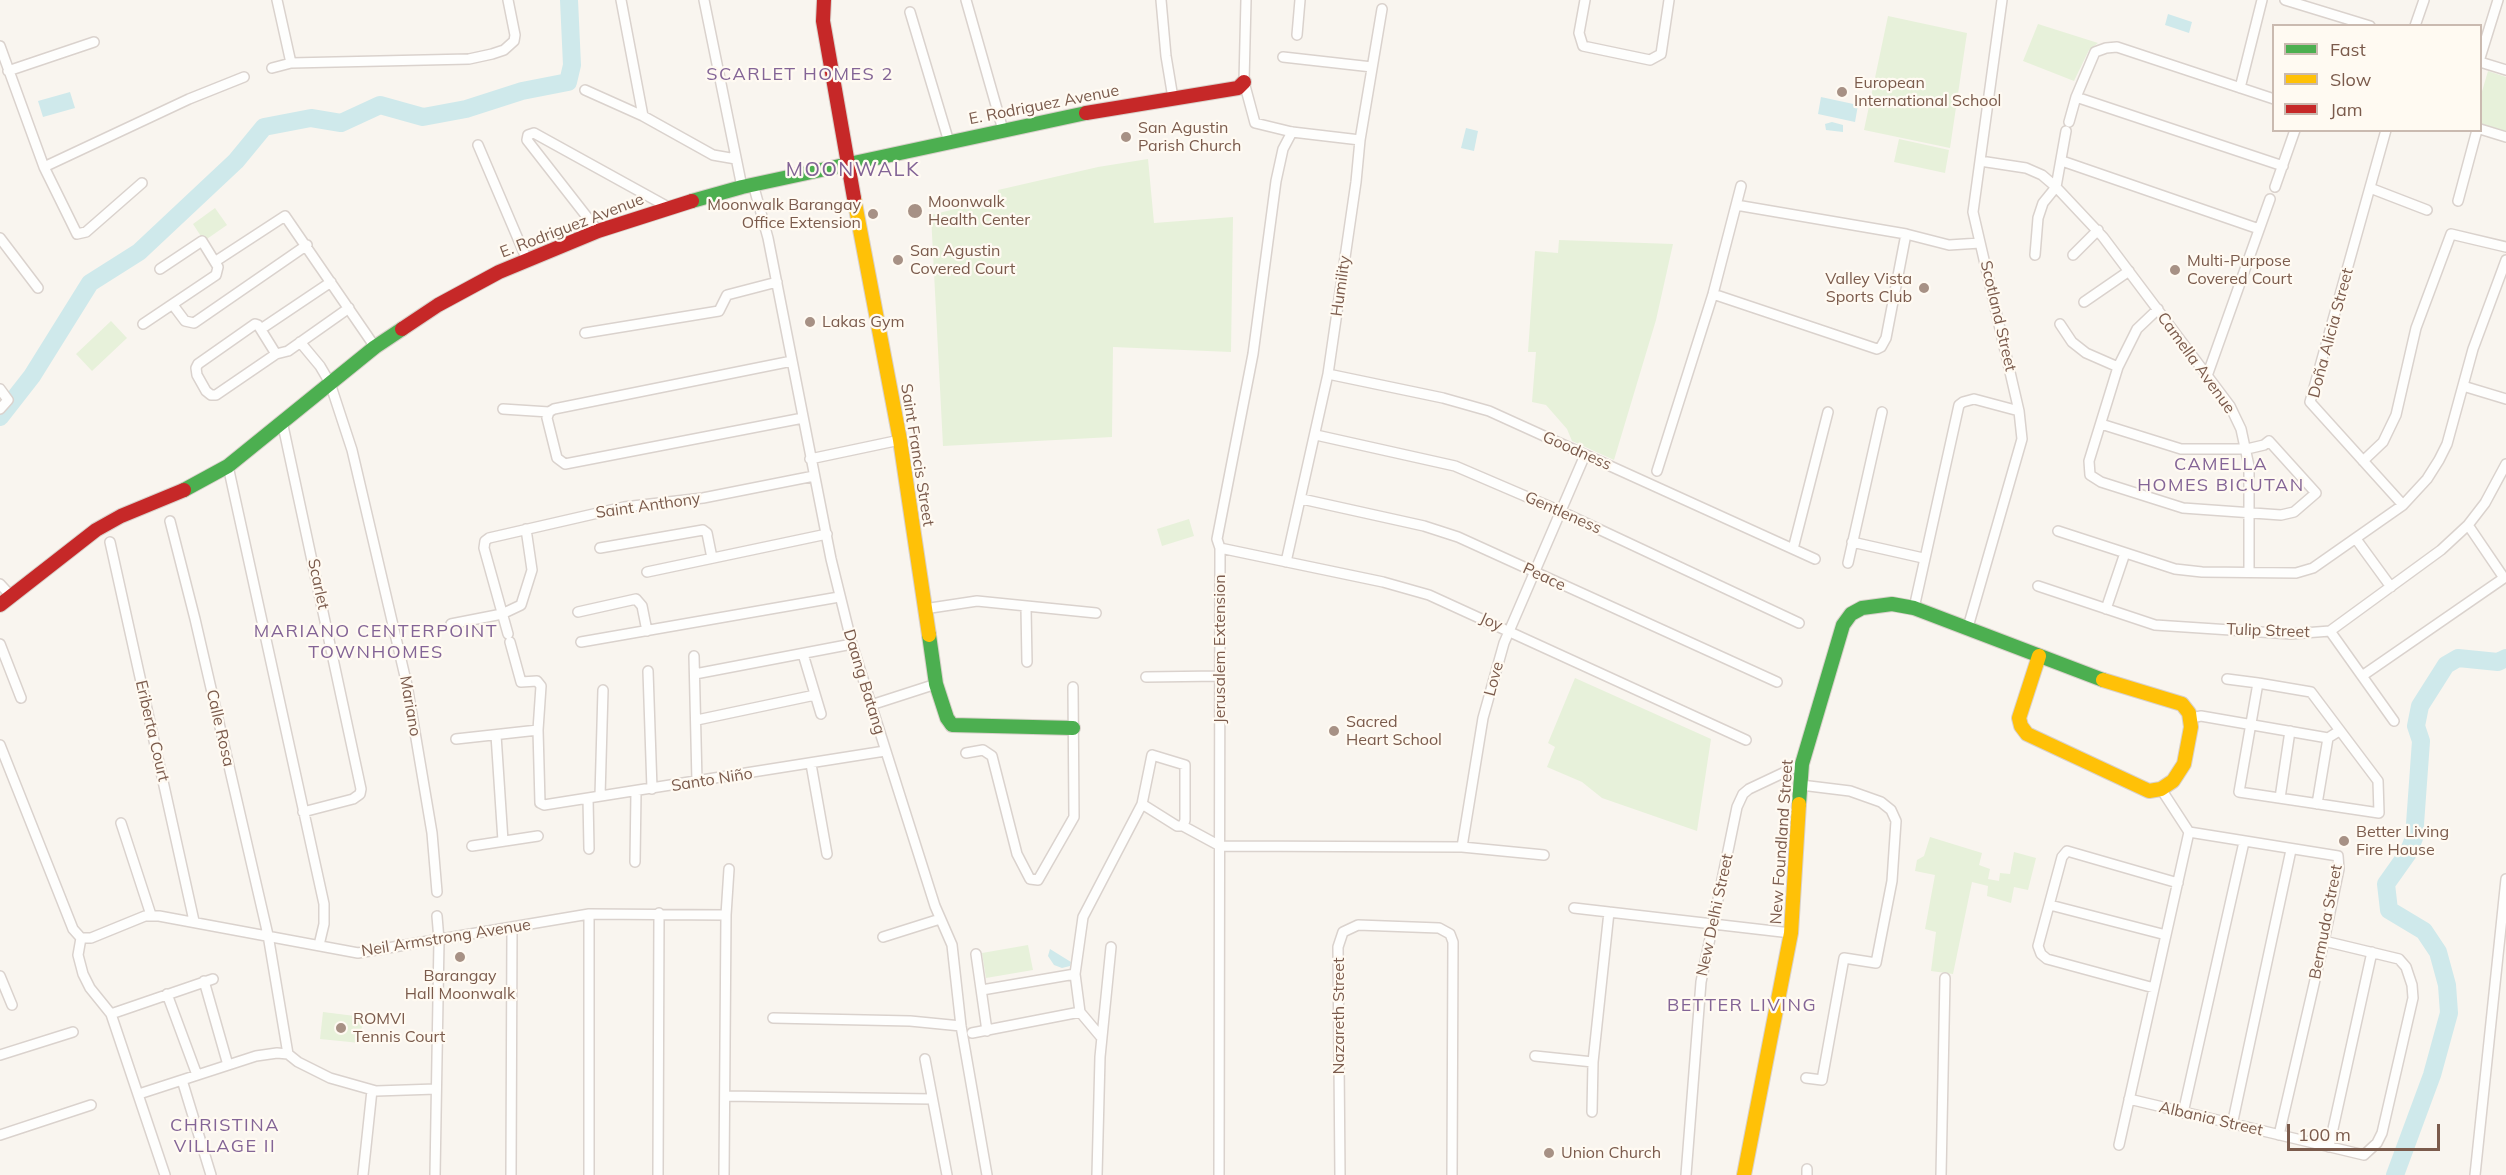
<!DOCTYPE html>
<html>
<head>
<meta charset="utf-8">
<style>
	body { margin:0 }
	#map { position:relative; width:2506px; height:1175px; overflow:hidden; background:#f9f5ef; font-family:Mulish,sans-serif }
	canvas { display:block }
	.legend { position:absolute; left:2272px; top:24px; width:210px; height:108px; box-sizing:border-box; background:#fffaf2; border:2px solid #cabab0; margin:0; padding:8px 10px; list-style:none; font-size:18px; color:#7b5b4c }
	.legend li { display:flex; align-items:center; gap:12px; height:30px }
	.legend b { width:30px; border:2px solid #cabab0 }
	.scale { position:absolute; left:2287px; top:1124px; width:153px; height:27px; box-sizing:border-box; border:3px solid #7b5b4c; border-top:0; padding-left:8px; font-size:18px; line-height:21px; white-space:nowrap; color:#7b5b4c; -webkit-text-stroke:4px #fffaf2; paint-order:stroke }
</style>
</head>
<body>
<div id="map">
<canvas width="2506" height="1175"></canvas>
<ul class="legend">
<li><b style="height:8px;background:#4caf50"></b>Fast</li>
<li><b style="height:8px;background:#ffc107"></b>Slow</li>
<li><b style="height:8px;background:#c62828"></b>Jam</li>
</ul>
<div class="scale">100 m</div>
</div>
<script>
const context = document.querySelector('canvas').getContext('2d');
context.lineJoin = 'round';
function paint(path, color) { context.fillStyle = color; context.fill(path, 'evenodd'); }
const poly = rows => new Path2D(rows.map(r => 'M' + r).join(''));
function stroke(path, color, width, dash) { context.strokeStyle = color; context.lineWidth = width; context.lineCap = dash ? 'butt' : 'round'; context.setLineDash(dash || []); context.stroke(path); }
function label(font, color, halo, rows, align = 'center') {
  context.font = font + ' Mulish,sans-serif'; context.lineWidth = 4.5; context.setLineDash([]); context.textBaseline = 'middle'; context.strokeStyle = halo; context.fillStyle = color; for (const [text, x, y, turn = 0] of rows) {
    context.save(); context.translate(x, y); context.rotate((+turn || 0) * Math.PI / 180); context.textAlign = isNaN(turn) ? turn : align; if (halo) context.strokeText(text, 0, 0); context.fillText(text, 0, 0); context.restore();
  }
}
paint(poly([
	[1888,16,1967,33,1950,148,1864,130],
	[2038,24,2098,43,2089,50,2074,81,2023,61],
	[2488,71,2506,77,2506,132,2481,124,2481,95],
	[1899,139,1949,150,1945,173,1894,162],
	[1148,159,1154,223,1233,217,1231,352,1113,347,1112,437,943,446,931,215,999,198,998,190,1098,167],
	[215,208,227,225,204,241,193,224],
	[1559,240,1673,244,1656,320,1614,460,1572,441,1567,429,1546,405,1532,402,1536,352,1528,352,1535,251,1558,253],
	[111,321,127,338,92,371,76,354],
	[1189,519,1194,536,1162,546,1157,529],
	[1575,678,1711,739,1697,831,1602,798,1582,782,1547,767,1555,747,1548,743],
	[1930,837,1982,853,1979,865,1990,869,1988,879,1999,881,2000,873,2010,874,2014,852,2036,858,2028,890,2014,887,2011,903,1987,896,1988,886,1972,882,1953,974,1931,971,1936,932,1925,929,1935,875,1915,871,1917,860,1924,856],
	[1028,945,1033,970,986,978,982,953],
	[323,1012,363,1017,360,1043,320,1039]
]), '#e7f1da');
paint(poly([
	[2168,14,2192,22,2189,33,2165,25],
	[70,92,75,108,43,117,38,101],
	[1821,97,1858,105,1855,122,1818,114],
	[1832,122,1843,125,1843,132,1826,130,1825,124],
	[1466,128,1478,131,1474,151,1461,148],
	[1050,949,1071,962,1070,966,1062,968,1054,965,1048,956]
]), '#cfe9eb');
stroke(poly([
	[0,417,32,376,90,283,139,252,236,161,264,127,311,118,341,123,380,105,423,117,466,109,522,91,568,82,572,65,569,0],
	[2395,1175,2432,1075,2449,1013,2447,985,2438,952,2424,931,2389,910,2386,884,2408,853,2414,838,2421,741,2416,726,2420,706,2446,665,2458,658,2498,662,2506,658]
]), '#cfe9eb', 18);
const street = poly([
	[277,0,291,63],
	[621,0,643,116],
	[704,0,742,187],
	[966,0,1003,130],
	[1161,0,1166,56,1173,98],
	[1246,0,1244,82,1255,123,1292,132,1360,140],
	[1585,0,1579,33,1583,46,1650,60,1661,54,1669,0],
	[2285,0,2370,26],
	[910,12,949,142],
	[2415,26,2424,0],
	[1297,35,1300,0],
	[0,46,44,167,77,234,86,232,142,183],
	[1283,57,1372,67],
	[2480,58,2498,0],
	[2480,62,2506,70],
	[272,68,291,63,469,59,492,54,504,50,514,41,515,35,508,0],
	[8,71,94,42],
	[2240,88,2262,0],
	[585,90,643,116,713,155,736,159],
	[2076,97,2283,166],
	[2069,122,2076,97,2095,52,2106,48,2117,47,2274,99],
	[2480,129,2506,137],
	[2386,130,2310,402,2403,505],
	[478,145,527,260],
	[1980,161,2026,168,2042,175,2056,187,2103,237,2230,406,2241,429,2249,466,2249,572],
	[2062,161,2259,229],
	[44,167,189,99,244,77],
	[753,184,768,238,831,559,852,644,935,906,952,945,961,1026,987,1175],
	[2275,187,2295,130],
	[2370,188,2427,210],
	[2458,201,2477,130],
	[1736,205,1906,234,1949,245,1980,243],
	[598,231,527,140,528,135,534,133,668,207],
	[0,238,38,288],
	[2035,255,2038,218,2043,203,2056,187,2066,131],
	[2073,255,2098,230],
	[216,261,285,216,375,347],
	[1713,294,1877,349,1881,347,1886,338,1906,234],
	[2084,302,2129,271],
	[173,305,185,321,194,323,307,245],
	[143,324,216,275,218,267,202,241,160,269],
	[2060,324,2072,342,2086,353,2118,367],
	[261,329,331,282],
	[585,333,719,311,727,295,777,282],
	[300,342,320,366,330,383,352,450,407,685,432,833,437,892],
	[276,354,258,325,255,324,198,364,196,368,197,375,206,391,211,395,216,395,276,354,288,351,349,308],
	[792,361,554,409,549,412,547,418,557,458,565,464,803,418],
	[1328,374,1443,398,1489,411,1815,559],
	[2207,376,2270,199],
	[2463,386,2506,399],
	[0,389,8,400,0,409],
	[503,409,549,412],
	[282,421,361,789,360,794,353,799,303,812],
	[2101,424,2181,449,2247,449,2264,445,2269,441,2316,493,2294,512,2281,515,2183,508,2101,482,2090,475,2089,461,2118,367,2137,329,2158,309],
	[1316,435,1455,466,1560,511,1799,623],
	[810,459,900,440],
	[2363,461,2383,442,2396,415,2416,328,2451,234,2506,247],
	[228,466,324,904,324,924,319,945],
	[1657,471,1713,294,1741,186],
	[1302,499,1424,526,1458,537,1777,682],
	[170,521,195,619,268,935,288,1054],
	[2058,531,2175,569,2202,572,2296,573,2313,568,2403,505,2427,479,2439,460,2447,444,2473,349,2506,260],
	[2356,539,2391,587],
	[110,542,194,921],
	[1852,542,1923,558],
	[600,548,703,530,707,533,712,558],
	[1220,548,1383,582,1429,595,1746,740],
	[1793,549,1828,412],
	[1286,562,1328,374,1356,182,1360,140,1382,9],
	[1848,563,1882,412],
	[647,572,827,534],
	[0,584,11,596],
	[2038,586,2155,625,2291,634,2330,631,2441,550,2468,525,2485,503,2506,464],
	[1026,608,1027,662],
	[1914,608,1959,405,1963,402,1974,399,2019,411],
	[924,609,977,601,1096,613],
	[2106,609,2125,553],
	[578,612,636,599,642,606,647,631],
	[451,624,502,614,521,605,532,570,526,529],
	[1968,627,2022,439,2019,411,1973,212,2002,0],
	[2330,631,2394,721],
	[508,634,484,548,485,541,489,538,624,507,703,498,814,476],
	[510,642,521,682,537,681,541,686,538,730,540,803,544,805,885,751],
	[581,642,839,597],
	[0,644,21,698],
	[803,654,821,714],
	[694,656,697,782],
	[648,671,652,789],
	[695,674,852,644],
	[2362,676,2504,578,2468,525],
	[1146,677,1220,676],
	[2227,679,2258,683,2311,692,2378,781,2379,813,2239,792,2258,683],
	[871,705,936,684],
	[2191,718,2201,716,2328,738,2339,731],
	[697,720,815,695],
	[496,735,503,841],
	[456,739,538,730],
	[0,745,73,929,81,938,91,938,145,916,159,916,358,953,589,914,726,915],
	[966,753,983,750,992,756,1017,854,1030,879,1038,880,1074,817,1073,687],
	[811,764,827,854],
	[1801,785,1850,791,1881,802,1891,810,1896,821,1892,881,1876,963,1844,958,1822,1080,1806,1078],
	[2161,789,2189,832],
	[600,796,603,690],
	[588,798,589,849],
	[2280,798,2290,731],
	[1142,804,1177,826,1183,826,1220,846,1462,847,1544,855],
	[2317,804,2328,738],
	[121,823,151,915],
	[2189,832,2338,856,2339,869,2324,941,2279,1135],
	[472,846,538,836],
	[1462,847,1483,718,1504,643,1585,455],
	[635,862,636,792],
	[2050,905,2166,935],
	[1574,908,1791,933],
	[883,937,940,919],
	[81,938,78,955,83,974,90,988,111,1014,165,1175],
	[976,954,987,1031],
	[0,976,12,1005],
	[204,981,228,1065],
	[2154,988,2047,959,2041,954,2038,946,2062,857,2067,851,2178,883],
	[982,990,1075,974],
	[167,994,197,1075],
	[1080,1012,1075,974,1083,917,1142,804,1152,755,1185,765,1185,820,1183,826],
	[1080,1012,1101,1037],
	[111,1014,213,979],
	[773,1018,910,1021,961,1026],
	[972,1033,1080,1012],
	[0,1055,73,1032],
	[1535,1056,1593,1062],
	[925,1059,947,1175],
	[182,1080,211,1175],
	[139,1094,256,1056,277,1053,288,1054,298,1062,330,1078,376,1091,436,1089],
	[726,1096,932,1099],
	[2129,1099,2364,1155,2377,1143,2382,1133,2413,998,2412,985,2406,967,2399,959,2324,941],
	[1592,1112,1593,1062,1609,912],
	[2183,1113,2244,842],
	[2232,1125,2291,850],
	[0,1135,91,1105],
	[2119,1145,2189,832],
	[2329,1147,2372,952],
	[1807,1169,1807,1175],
	[363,1175,372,1090],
	[435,1175,439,940,437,916],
	[511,1175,512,928],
	[589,1175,589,914],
	[658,1175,659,913],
	[724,1175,726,915,729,869],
	[1097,1175,1100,1057,1111,947],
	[1219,1175,1220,548,1217,539,1253,354,1276,181,1283,149,1292,132],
	[1340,1175,1338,947,1343,932,1358,925,1439,928,1450,934,1453,942,1452,1175],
	[1686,1175,1701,982,1737,807,1743,794,1749,789,1802,764],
	[1941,1175,1945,978],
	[2475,1175,2506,879]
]);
const fast = poly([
	[692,201,742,187,1086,113],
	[184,490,228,466,375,347,402,329],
	[929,635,936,684,947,718,952,725,1073,728],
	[1799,804,1802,764,1843,625,1851,614,1862,608,1892,604,1914,608,2103,680]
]);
const slow = poly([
	[854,198,900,440,929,635],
	[2039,656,2019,718,2021,726,2027,734,2149,791,2161,789,2173,781,2184,764,2191,727,2189,713,2182,704,2103,680],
	[1744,1175,1791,933,1799,804]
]);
const jam = poly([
	[824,0,823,21,854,198],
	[1086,113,1238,88,1244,82],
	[402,329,438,305,499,272,598,231,692,201],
	[0,605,96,530,121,516,184,490]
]);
stroke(street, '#dad2cd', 12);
stroke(fast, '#d9d1cb', 16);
stroke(slow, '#d9d1cb', 16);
stroke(jam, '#d9d1cb', 16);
stroke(street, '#fefefd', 9);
stroke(fast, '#4caf50', 14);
stroke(slow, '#ffc107', 14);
stroke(jam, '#c62828', 14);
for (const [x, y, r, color] of [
	[1842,92,6,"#a79185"],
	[1126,137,6,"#a79185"],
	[915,211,8,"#a79185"],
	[873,214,6,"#a79185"],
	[898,260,6,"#a79185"],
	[2175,270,6,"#a79185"],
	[1924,288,6,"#a79185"],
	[810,322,6,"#a79185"],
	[1334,731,6,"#a79185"],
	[2344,841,6,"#a79185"],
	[460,957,6,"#a79185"],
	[341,1028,6,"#a79185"],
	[1549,1153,6,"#a79185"]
]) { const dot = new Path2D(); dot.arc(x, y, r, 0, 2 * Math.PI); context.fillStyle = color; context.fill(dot); stroke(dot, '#fffaf2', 2); }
label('16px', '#7b5b4c', '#fffaf2', [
	["European",1854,83],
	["International School",1854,101],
	["San Agustin",1138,128],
	["Parish Church",1138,146],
	["Moonwalk",928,202],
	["Health Center",928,220],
	["Moonwalk Barangay",861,205,"right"],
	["Office Extension",861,223,"right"],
	["San Agustin",910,251],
	["Covered Court",910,269],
	["Multi-Purpose",2187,261],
	["Covered Court",2187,279],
	["Valley Vista",1912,279,"right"],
	["Sports Club",1912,297,"right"],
	["Lakas Gym",822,322],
	["Sacred",1346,722],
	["Heart School",1346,740],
	["Better Living",2356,832],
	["Fire House",2356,850],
	["Barangay",460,976,"center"],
	["Hall Moonwalk",460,994,"center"],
	["ROMVI",353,1019],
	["Tennis Court",353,1037],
	["Union Church",1561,1153]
], 'left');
label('16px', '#7b5b4c', '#fffaf2', [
	["E. Rodriguez Avenue",1044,105,-11],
	["E. Rodriguez Avenue",572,226,-21],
	["Humility",1341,286,-82],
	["Scotland Street",1998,316,77],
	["Doña Alicia Street",2331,333,-75],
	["Camella Avenue",2196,363,54],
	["Goodness",1577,451,24],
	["Saint Francis Street",917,455,81],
	["Saint Anthony",648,506,-8],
	["Gentleness",1563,513,24],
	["Peace",1544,577,25],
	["Scarlet",318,584,78],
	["Joy",1491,622,24],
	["Tulip Street",2268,631,2],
	["Jerusalem Extension",1220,649,-90],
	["Love",1494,679,-75],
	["Daang Batang",864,682,73],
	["Mariano",410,706,80],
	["Calle Rosa",220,728,77],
	["Eriberta Court",152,731,77],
	["Santo Niño",712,780,-9],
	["New Foundland Street",1782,842,-86],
	["New Delhi Street",1715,915,-78],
	["Bermuda Street",2326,922,-79],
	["Neil Armstrong Avenue",446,938,-9],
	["Nazareth Street",1339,1016,-90],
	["Albania Street",2211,1119,13]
]);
context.letterSpacing = '1.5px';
label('18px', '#836496', '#fffaf2', [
	["SCARLET HOMES 2",800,75],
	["CAMELLA",2221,465],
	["HOMES BICUTAN",2221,486],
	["MARIANO CENTERPOINT",376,632],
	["TOWNHOMES",376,653],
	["BETTER LIVING",1742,1006],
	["CHRISTINA",225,1126],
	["VILLAGE II",225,1147]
]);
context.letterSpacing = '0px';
context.letterSpacing = '1.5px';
label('20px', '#836496', '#fffaf2', [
	["MOONWALK",853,170]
]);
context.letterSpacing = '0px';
</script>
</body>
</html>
